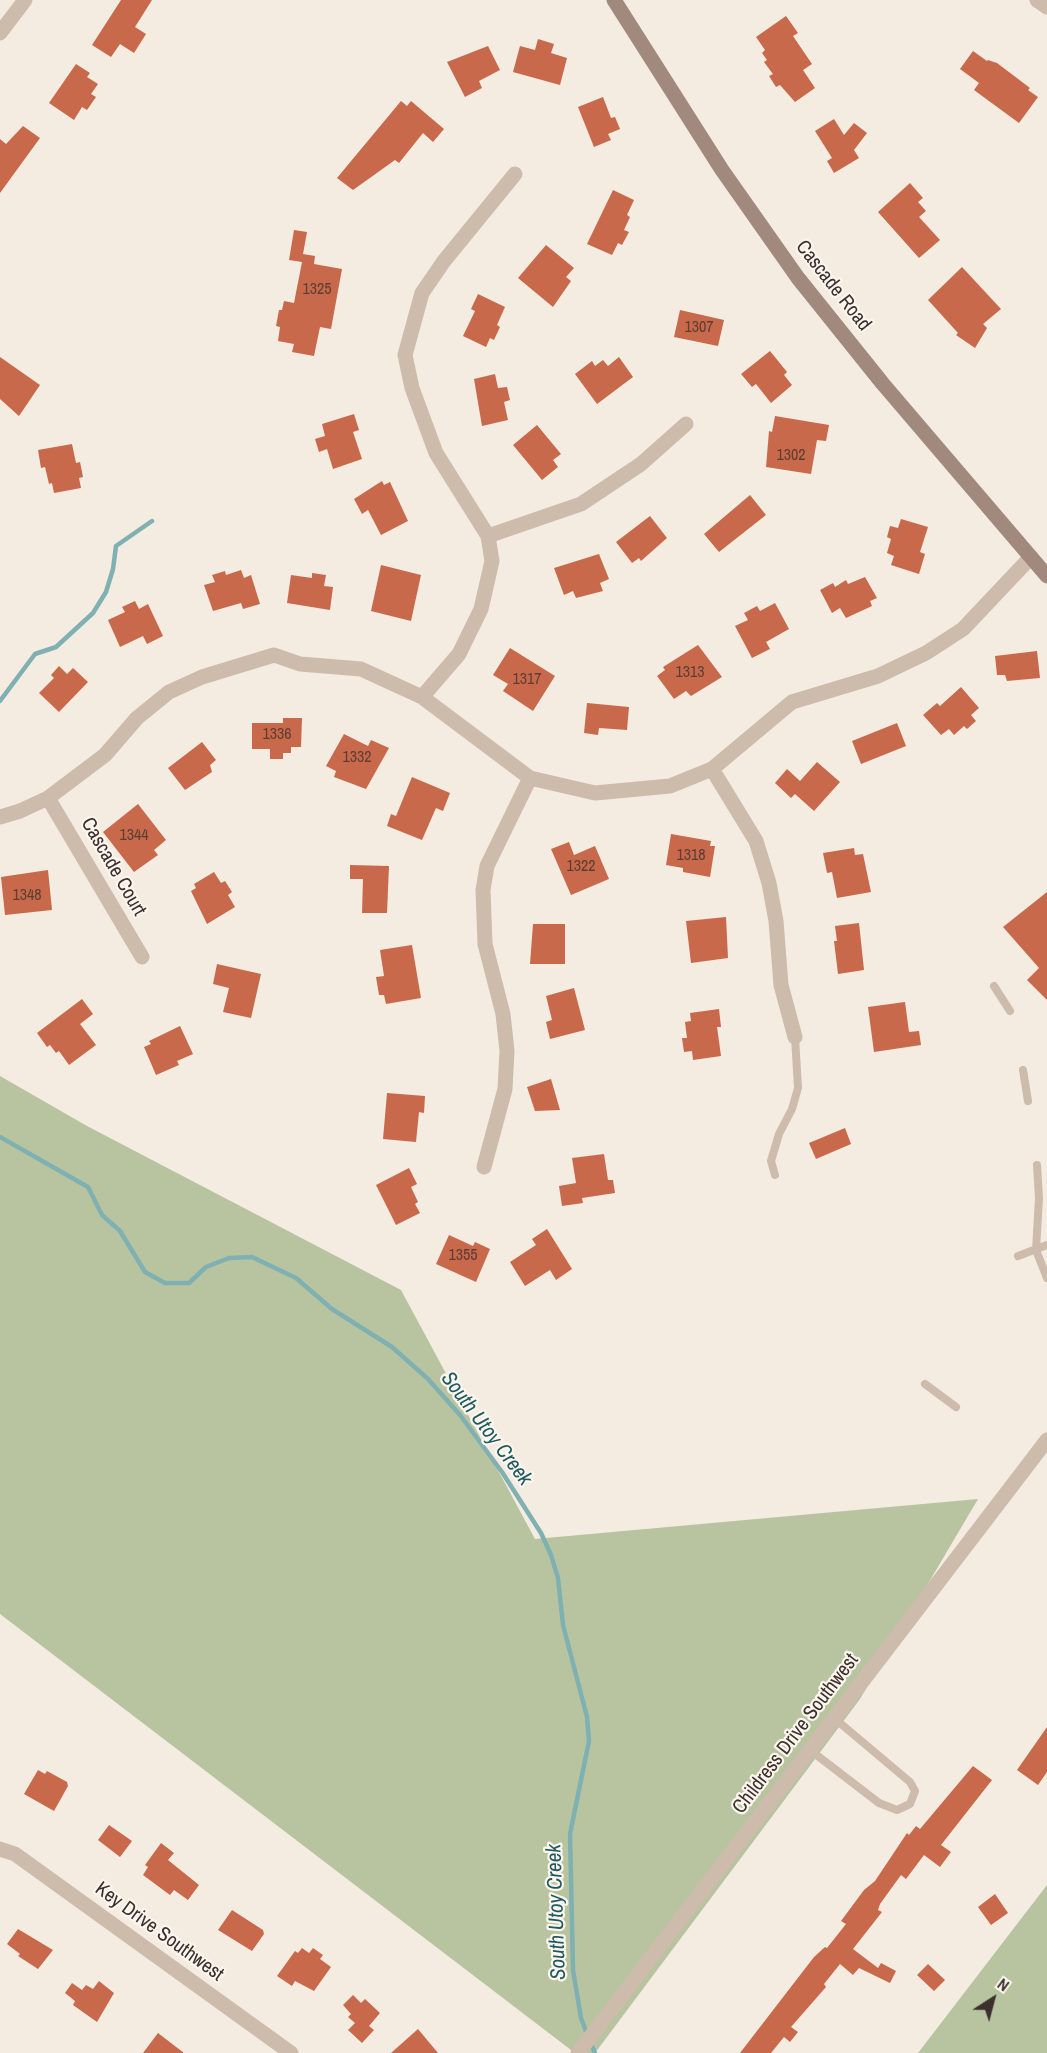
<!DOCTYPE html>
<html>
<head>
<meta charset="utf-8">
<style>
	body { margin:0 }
	#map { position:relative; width:1047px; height:2053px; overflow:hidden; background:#f4ebe1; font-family:"Archivo Narrow",sans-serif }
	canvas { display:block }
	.north { position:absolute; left:963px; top:1969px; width:60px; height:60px; -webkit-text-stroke:4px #fbf5ee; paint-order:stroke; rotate:36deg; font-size:16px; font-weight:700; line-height:24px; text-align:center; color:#3b302b }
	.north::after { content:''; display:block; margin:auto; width:21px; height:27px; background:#3b302b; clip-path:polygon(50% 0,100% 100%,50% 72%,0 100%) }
</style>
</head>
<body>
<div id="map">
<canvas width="1047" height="2053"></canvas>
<div class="north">N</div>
</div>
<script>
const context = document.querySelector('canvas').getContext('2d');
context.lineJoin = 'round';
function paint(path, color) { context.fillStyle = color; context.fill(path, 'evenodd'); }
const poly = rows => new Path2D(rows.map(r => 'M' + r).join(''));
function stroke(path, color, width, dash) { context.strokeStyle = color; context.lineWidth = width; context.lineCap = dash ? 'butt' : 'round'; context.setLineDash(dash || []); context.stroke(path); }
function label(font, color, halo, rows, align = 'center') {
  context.font = font + ' "Archivo Narrow",sans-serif'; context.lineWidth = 4.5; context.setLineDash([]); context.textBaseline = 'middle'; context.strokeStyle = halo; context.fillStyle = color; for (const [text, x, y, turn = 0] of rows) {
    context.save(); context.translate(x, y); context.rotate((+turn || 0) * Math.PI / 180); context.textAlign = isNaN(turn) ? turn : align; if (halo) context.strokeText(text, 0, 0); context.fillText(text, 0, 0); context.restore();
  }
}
paint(poly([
	[0,1076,87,1126,401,1290,535,1539,978,1499,860,1699,595,2053,575,2053,0,1614],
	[1047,1885,1047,2053,918,2053]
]), '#b8c4a0');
stroke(poly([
	[0,701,35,654,56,647,93,613,106,592,113,569,116,546,152,521],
	[0,1137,88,1187,102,1215,120,1231,145,1272,165,1283,189,1283,206,1267,229,1258,252,1257,296,1278,332,1309,392,1347,428,1379,460,1415,502,1472,541,1533,551,1555,558,1578,563,1625,587,1717,589,1741,570,1834,573,1970,581,2018,587,2034],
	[590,2042,595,2053]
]), '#7fb0b2', 4.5);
paint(poly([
	[121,0,152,0,135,27,146,34,134,53,120,44,111,57,92,45],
	[786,16,798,33,793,36,812,64,803,70,815,88,795,102,780,85,776,87,769,76,773,74,764,62,767,60,762,53,765,50,756,37],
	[538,39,554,44,551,53,567,58,560,85,513,72,520,46,535,50],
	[488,46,500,70,479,81,482,88,465,97,447,62],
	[973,51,987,61,988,60,997,63,1030,88,1028,90,1038,97,1019,123,974,90,979,83,960,69],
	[76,64,90,73,87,77,98,84,91,94,96,97,87,110,82,107,74,120,49,103],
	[603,97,611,118,615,117,620,129,608,134,611,140,594,147,578,107],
	[401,101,407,106,411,101,444,129,433,142,423,133,399,163,395,160,353,190,337,178],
	[834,119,844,135,854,123,867,133,854,150,859,158,834,173,827,161,832,158,815,131],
	[23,126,40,138,0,193,0,139,6,144],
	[910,183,923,198,918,202,926,211,919,217,940,240,919,258,878,212],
	[613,190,634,200,627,215,630,217,624,230,629,232,622,245,618,243,612,255,587,244],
	[294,230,307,232,303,254,315,256,314,264,342,269,331,329,320,327,314,356,292,352,294,344,278,341,280,327,276,326,279,310,282,310,284,301,294,303,302,262,289,260],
	[546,245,574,268,566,277,571,281,553,307,518,278],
	[962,267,1001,309,983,324,987,328,975,348,956,335,958,333,928,300],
	[478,294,505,307,497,325,500,327,494,340,490,338,486,347,463,336,475,311,471,309],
	[680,310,724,320,718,346,674,337],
	[770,351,787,372,784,375,792,385,771,403,756,384,752,387,741,374],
	[0,357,40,385,19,416,0,399],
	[619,357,633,377,597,404,575,374,592,361,595,366,603,360,608,366],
	[495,374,498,388,507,387,510,400,504,402,508,420,482,426,474,379],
	[354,414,359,430,353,432,362,459,333,469,327,449,319,452,315,439,325,436,322,424],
	[775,416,829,425,826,441,817,440,811,474,766,467,769,431,772,432],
	[537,425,561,454,553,460,558,467,542,480,513,445],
	[72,444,76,463,80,462,83,477,79,478,81,488,54,493,52,483,49,484,45,467,41,468,38,450],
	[382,481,384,485,390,482,408,521,381,535,368,510,362,514,354,499],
	[750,495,766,515,719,552,704,534],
	[650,516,667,538,641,561,639,558,632,563,616,542],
	[901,519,928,527,920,552,925,554,919,574,891,565,894,556,887,553,891,539,887,537,890,526,898,528],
	[599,554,609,579,600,583,603,591,576,598,573,591,564,595,554,568],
	[381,565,421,575,411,621,371,611],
	[241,570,244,578,251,575,260,604,243,609,241,603,213,611,204,585,215,582,212,575,225,571,226,575],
	[312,573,326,575,324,586,333,587,330,610,287,603,291,575,312,578],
	[865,577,877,598,870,601,872,606,846,618,840,608,832,613,820,590,833,583,835,587,846,580,848,584],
	[135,601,139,609,148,604,163,636,147,644,143,636,120,647,108,620,125,612,122,607],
	[775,603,789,629,766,642,770,649,752,658,735,626,748,620,744,613,757,606,760,611],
	[698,645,722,677,691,696,686,691,674,699,657,676,665,670,663,667],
	[510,648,555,676,533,711,503,691,508,684,493,675],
	[1037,651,1040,678,1007,681,1005,675,997,675,995,656],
	[59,666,67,674,73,668,88,682,59,712,39,693,54,678,51,675],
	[961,687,979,708,971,715,976,721,967,729,964,726,954,735,949,729,941,735,923,715,937,703,940,706],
	[587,703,629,707,627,730,599,728,598,735,584,733],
	[283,718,302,718,301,747,291,747,291,753,283,753,283,759,270,759,270,749,252,749,252,723,283,723],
	[897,723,906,746,861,764,852,741],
	[344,734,368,746,371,740,389,748,366,789,334,777,336,771,326,766],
	[202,742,216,760,210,765,212,772,185,790,168,768],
	[817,762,840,782,814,811,795,794,791,798,775,783,787,769,800,781],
	[412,777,450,793,443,811,436,808,422,840,387,826,391,814,396,816],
	[138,804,166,840,154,850,158,855,134,872,103,832],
	[671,834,711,841,710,846,715,846,710,877,683,872,683,868,666,865],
	[569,842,574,855,595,846,609,879,571,895,551,849],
	[854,848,855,855,863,854,871,892,837,898,832,872,827,873,823,853],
	[350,865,389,866,387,913,362,913,363,879,350,879],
	[48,870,52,910,5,915,1,877],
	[214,872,221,883,225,881,232,892,228,895,235,907,207,924,191,891,196,888,194,884],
	[1047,892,1047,1000,1027,980,1039,968,1003,927],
	[726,917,728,958,691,963,686,921],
	[859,923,864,970,838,974,834,941,837,941,835,926],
	[533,924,565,924,565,964,530,964],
	[412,945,421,998,386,1004,384,995,379,995,376,977,384,976,380,950],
	[217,964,261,974,251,1018,223,1012,229,988,213,984],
	[574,988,585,1030,550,1039,546,1022,552,1020,546,996],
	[82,999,93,1014,80,1024,96,1045,69,1065,59,1051,56,1053,50,1045,47,1047,37,1033],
	[905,1002,909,1032,919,1031,921,1045,874,1052,868,1007],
	[719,1009,721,1027,717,1027,721,1056,693,1060,692,1051,684,1052,682,1038,687,1038,685,1022,691,1021,690,1013],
	[180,1026,193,1054,177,1061,179,1065,156,1075,144,1047,151,1044,149,1041],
	[551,1079,560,1110,535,1111,527,1087],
	[387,1093,425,1096,424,1113,419,1112,416,1142,383,1139],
	[845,1128,851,1144,816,1159,809,1143],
	[604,1154,608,1180,613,1180,615,1193,582,1198,583,1203,562,1206,559,1186,576,1183,572,1158],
	[409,1168,417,1184,411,1187,418,1202,415,1204,420,1213,396,1225,376,1185],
	[547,1229,572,1269,556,1280,550,1270,525,1286,510,1262,536,1245,532,1239],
	[449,1235,473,1246,475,1242,490,1249,476,1282,436,1264],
	[1047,1727,1047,1772,1038,1785,1017,1770],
	[973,1766,992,1780,941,1845,951,1852,940,1867,924,1855,906,1879,901,1875,880,1904,878,1910,882,1912,853,1949,878,1968,881,1963,896,1971,890,1983,859,1968,853,1975,840,1964,824,1984,826,1987,791,2027,798,2032,790,2042,784,2037,771,2053,740,2053,814,1957,825,1947,827,1948,846,1924,841,1921,864,1890,875,1881,907,1833,909,1835,916,1826,920,1829],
	[38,1770,45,1774,47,1771,67,1782,68,1786,54,1811,24,1794],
	[109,1825,132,1841,120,1857,98,1840],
	[161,1843,174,1853,168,1860,199,1885,188,1900,174,1890,170,1895,143,1875,148,1867,145,1865],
	[995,1894,1008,1913,991,1925,978,1907],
	[232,1910,263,1930,264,1934,252,1951,218,1930],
	[18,1929,53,1950,38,1969,18,1956,20,1954,7,1944],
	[302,1948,309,1953,313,1948,323,1955,320,1959,331,1967,314,1991,295,1981,292,1986,277,1976,295,1951,298,1953],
	[928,1964,945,1980,934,1991,917,1975],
	[99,1981,114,1993,97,2022,73,2005,75,2001,65,1993,72,1983,82,1990,86,1985,93,1989],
	[353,1995,361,2003,365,1999,380,2013,369,2026,374,2030,362,2043,348,2030,355,2023,348,2017,351,2014,343,2005],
	[418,2029,438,2053,391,2053],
	[158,2033,184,2053,143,2053]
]), '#c8694b');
stroke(poly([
	[994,986,1010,1011],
	[1023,1070,1028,1101],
	[1037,1165,1039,1198,1036,1250,1047,1278],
	[775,1175,771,1161,779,1134,792,1109,798,1088,795,1037],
	[1018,1256,1047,1245],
	[925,1384,956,1407],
	[810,1750,879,1803,897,1810,910,1804,915,1791,910,1782,834,1718]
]), '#cdbbac', 8);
stroke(poly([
	[1037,0,1047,7],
	[0,33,25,0],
	[488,536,581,504,641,464,686,424],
	[422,697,459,654,481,609,492,561,488,536,436,453,412,388,405,355,422,293,444,261,515,174],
	[712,769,756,841,769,883,776,921,781,985,795,1037],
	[48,798,142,957],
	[0,817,20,811,48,798,105,755,137,718,169,692,202,677,274,655,300,664,361,669,422,697,530,778,595,793,670,786,712,769,792,702,878,676,926,653,963,629,1031,557],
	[484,1167,505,1089,507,1051,503,1014,485,944,483,890,487,866,530,778],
	[0,1849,15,1854,291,2053]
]), '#cdbbac', 15);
stroke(poly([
	[578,2053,1047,1440]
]), '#cdbbac', 15);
stroke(poly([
	[614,0,722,170,798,278,883,384,1047,576]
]), '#a18a7d', 15);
label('16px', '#5e3e33', null, [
	["1325",317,290],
	["1307",699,328],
	["1302",791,456],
	["1313",690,673],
	["1317",527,680],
	["1336",277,735],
	["1332",357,758],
	["1344",134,836],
	["1318",691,856],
	["1322",581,867],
	["1348",27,896],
	["1355",463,1256]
]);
label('20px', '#3b302b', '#fbf5ee', [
	["Cascade Road",833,286,52],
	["Cascade Court",113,867,60],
	["Childress Drive Southwest",796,1734,-53],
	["Key Drive Southwest",159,1932,36]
]);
label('italic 21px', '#1f5a5e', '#fbf5ee', [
	["South Utoy Creek",486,1429,53],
	["South Utoy Creek",557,1912,-92]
]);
</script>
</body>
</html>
